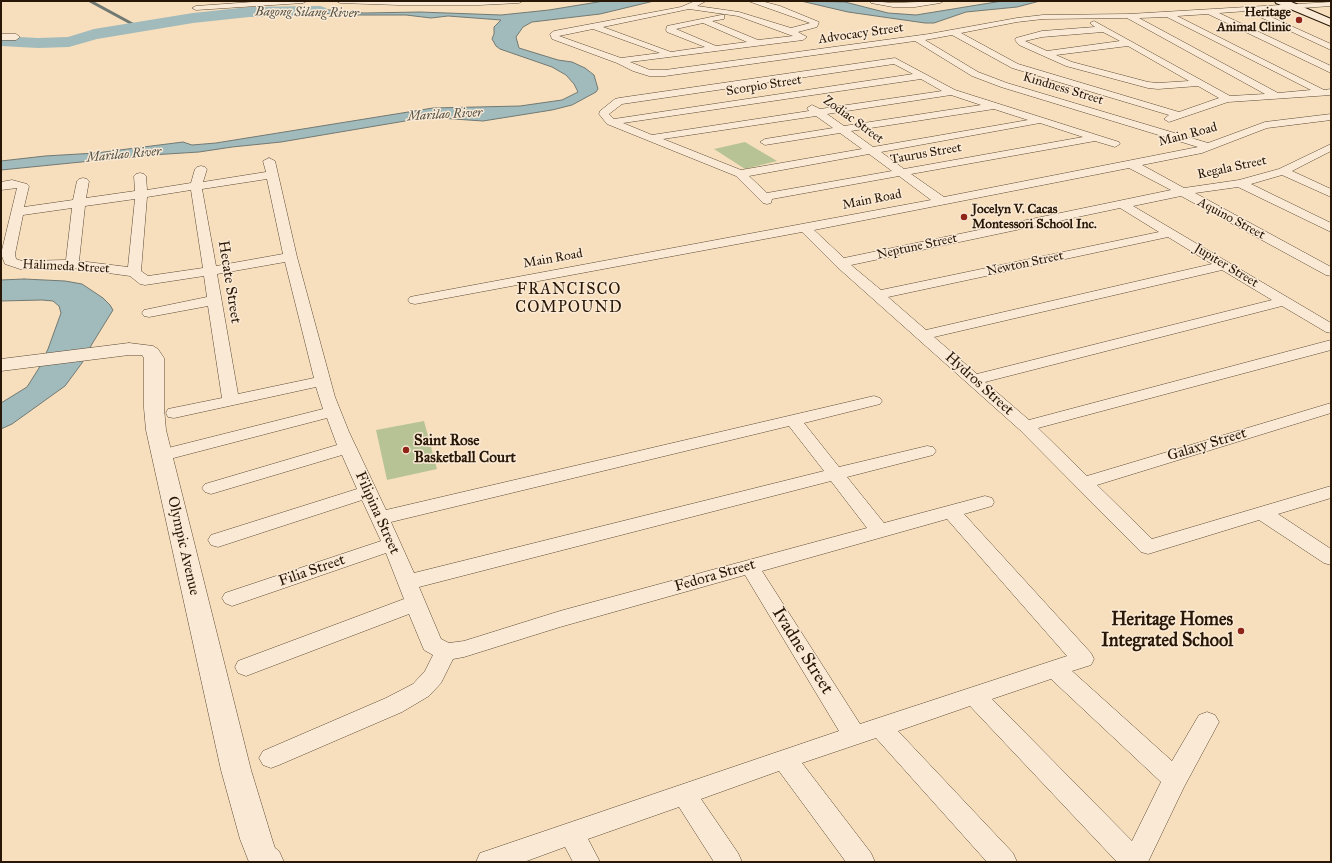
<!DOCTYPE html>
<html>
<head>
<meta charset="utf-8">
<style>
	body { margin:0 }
	#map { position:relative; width:1332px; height:863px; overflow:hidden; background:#f7dfbe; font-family:"IM FELL Great Primer",serif }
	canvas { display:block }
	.frame { position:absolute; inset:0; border:2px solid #281706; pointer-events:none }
</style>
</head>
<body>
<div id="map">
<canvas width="1332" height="863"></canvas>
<div class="frame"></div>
</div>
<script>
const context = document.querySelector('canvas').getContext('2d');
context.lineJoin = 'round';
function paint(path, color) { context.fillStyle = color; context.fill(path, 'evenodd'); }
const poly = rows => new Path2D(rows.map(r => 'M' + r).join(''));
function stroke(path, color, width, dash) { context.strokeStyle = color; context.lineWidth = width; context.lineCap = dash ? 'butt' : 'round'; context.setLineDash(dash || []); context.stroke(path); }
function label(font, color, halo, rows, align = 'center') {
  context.font = font + ' "IM FELL Great Primer",serif'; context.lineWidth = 3; context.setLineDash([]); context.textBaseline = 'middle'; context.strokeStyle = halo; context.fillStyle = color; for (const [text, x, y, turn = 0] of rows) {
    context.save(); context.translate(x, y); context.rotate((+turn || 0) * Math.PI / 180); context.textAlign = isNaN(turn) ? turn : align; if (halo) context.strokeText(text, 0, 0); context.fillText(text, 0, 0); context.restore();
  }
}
paint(poly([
	[745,142,777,161,745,169,714,149],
	[424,421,437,469,387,480,376,430]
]), '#b8c395');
const water = poly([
	[604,1,654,1,600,14,532,22,523,27,516,37,519,48,558,60,572,62,585,68,594,75,598,89,596,92,572,105,552,110,483,121,439,118,411,120,281,142,232,147,199,152,151,155,1,170,1,161,45,156,96,153,183,142,192,145,216,143,433,108,520,106,562,100,578,92,574,84,566,75,552,67,500,49,496,46,492,39,494,34,494,27,501,20,448,16,431,18,406,15,344,15,307,12,271,13,274,10,318,9,364,13,420,12,501,15,549,10,604,1],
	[801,1,845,2,888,13,916,15,1002,1,1040,1,1017,7,966,12,934,23,925,23,848,12,801,1],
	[24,279,65,281,82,284,103,298,110,305,113,310,92,344,82,363,65,386,12,424,1,429,1,403,27,387,39,368,48,349,61,313,59,306,53,301,42,300,1,301,1,280,24,279]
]);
paint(water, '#a1babb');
stroke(water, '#717973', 1);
stroke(poly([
	[90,1,138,27]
]), '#717973', 3);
paint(poly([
	[320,6,326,8,328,11,326,14,320,16,249,17,193,23,97,39,69,47,38,48,1,46,1,36,38,38,68,37,94,29,193,13,249,7,320,6]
]), '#a1babb');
const minor = poly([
	[267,1,307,1,303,3,196,10,192,8,196,6,267,1],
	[336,1,523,1,519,3,479,5,399,5,340,3,336,1],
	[695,1,706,1,697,6,739,12,791,28,810,23,748,1,761,1,780,6,819,22,817,27,798,32,807,37,803,40,630,62,650,70,665,70,929,34,1017,18,1043,15,1129,14,1331,2,1331,6,1258,11,1331,44,1331,50,1247,11,1219,13,1331,66,1331,73,1208,14,1177,16,1324,90,1331,89,1331,95,1228,102,1169,122,1164,119,1169,115,1012,68,952,35,925,40,978,72,1007,83,1208,143,1265,122,1331,114,1331,120,1267,128,1202,153,1142,165,1184,188,1239,180,1279,169,1331,144,1331,151,1292,171,1331,189,1331,197,1282,175,1251,184,1331,223,1331,232,1238,187,1195,193,1331,267,1331,276,1326,275,1181,196,1133,206,1331,323,1331,333,1326,332,1282,306,985,382,1029,420,1331,340,1331,350,1038,428,1087,476,1331,403,1331,413,1097,485,1152,539,1331,486,1331,498,1278,514,1331,549,1331,565,1324,563,1259,520,1148,554,1141,552,1020,430,836,266,802,232,415,304,410,303,408,300,410,297,415,296,931,200,899,176,772,199,771,203,767,204,763,203,736,176,607,124,599,114,600,111,615,99,619,98,895,58,955,90,1119,142,1120,144,1115,147,1095,141,911,174,944,197,1198,147,1001,87,972,76,915,41,665,76,649,76,633,71,617,63,552,39,550,34,554,31,681,7,695,1],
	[689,9,738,16,793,36,758,40,712,21,724,19,724,15,721,15,667,26,666,30,667,32,705,47,671,52,603,27,689,9],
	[1167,17,1311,90,1278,93,1139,18,1167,17],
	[1127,18,1265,94,1230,96,1094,21,1090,23,1095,27,1042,31,1016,38,1015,40,1019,45,1066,66,1148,88,1158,89,1198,86,1219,98,1179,112,1018,64,961,33,1017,22,1043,19,1127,18],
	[703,23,747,42,716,46,676,29,703,23],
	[593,29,660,53,621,58,559,36,593,29],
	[1103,32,1120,41,1047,51,1025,41,1042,37,1103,32],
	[1128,46,1189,81,1158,83,1148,82,1072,62,1056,55,1128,46],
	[894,64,913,74,614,119,609,114,622,104,894,64],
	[921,79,942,91,820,109,812,105,807,108,809,111,652,135,623,123,921,79],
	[951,95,981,105,844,126,827,114,951,95],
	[994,109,1028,120,873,147,851,131,994,109],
	[816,116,833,128,765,139,760,142,765,145,840,133,862,149,741,170,663,139,816,116],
	[1040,123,1083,137,904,169,881,152,1040,123],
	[869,154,892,171,767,193,749,176,869,154],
	[1129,168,1171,190,844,258,814,230,1129,168],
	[1120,208,1159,232,881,290,851,265,1120,208],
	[1168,237,1212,264,926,330,888,297,1168,237],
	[1222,270,1272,300,977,374,934,337,1222,270],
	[870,1,893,3,944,1,940,3,915,7,893,7,871,3,870,1],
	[1,34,16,34,20,37,16,40,1,40,1,34],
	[269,158,275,161,297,257,335,397,349,432,386,510,874,396,880,398,882,401,880,404,804,423,839,467,927,446,933,447,936,451,933,455,847,477,884,523,985,496,992,498,994,502,992,506,964,514,1091,653,1094,659,1091,665,1072,671,1172,761,1199,715,1207,712,1215,715,1219,722,1184,787,1148,862,1117,862,970,706,898,731,1013,853,1017,862,987,862,876,738,802,763,871,853,875,862,846,862,779,771,701,799,738,853,742,862,714,862,679,807,588,839,600,862,573,862,565,847,524,862,476,862,480,853,489,850,839,731,745,575,560,627,464,657,453,659,441,683,429,696,402,712,279,765,271,768,263,765,259,758,263,751,386,698,413,684,425,671,433,655,424,650,409,614,246,676,238,673,235,667,238,661,404,599,386,553,232,606,225,603,222,598,225,593,381,541,362,500,218,547,211,545,208,540,211,535,357,489,342,455,211,494,205,492,202,488,205,484,337,445,327,418,162,461,156,459,153,455,156,451,323,409,316,387,174,418,168,417,166,413,168,409,222,398,208,306,149,317,144,316,142,313,144,310,149,309,207,297,204,276,145,285,140,284,130,276,72,268,20,269,5,264,1,254,17,188,1,190,1,182,12,180,27,184,29,186,24,207,73,200,77,181,79,179,83,178,87,179,89,181,86,198,135,191,134,176,136,174,140,173,144,174,146,176,147,190,191,183,195,169,197,167,201,166,205,167,207,169,203,182,266,172,263,161,269,158],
	[267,179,283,254,216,266,202,189,267,179],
	[191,190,203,268,148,276,141,271,147,197,191,190],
	[135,199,128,267,79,261,85,206,135,199],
	[72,208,66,260,22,261,16,259,15,254,23,215,72,208],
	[285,262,314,378,238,394,217,274,285,262],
	[789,426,824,471,414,573,391,522,789,426],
	[831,481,867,528,560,611,464,641,449,643,441,639,419,587,831,481],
	[947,519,1067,656,860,724,762,571,947,519],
	[1051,679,1161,782,1132,841,992,699,1051,679]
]);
const tertiary = poly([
	[129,343,153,346,158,349,164,358,164,408,166,430,251,770,272,839,275,848,279,851,284,862,249,862,240,839,221,770,146,430,144,408,144,358,142,355,129,355,1,371,1,359,129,343]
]);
const secondary = poly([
	[1275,1,1289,1,1331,19,1331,26,1276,3,1275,1]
]);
stroke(minor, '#5c4934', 1);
stroke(tertiary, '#5c4934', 1);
stroke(secondary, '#281706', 2);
paint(minor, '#faead5');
paint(tertiary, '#faead5');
paint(secondary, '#faead5');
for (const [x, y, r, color] of [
	[1299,20,4,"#8f2418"],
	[964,217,4,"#8f2418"],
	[406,450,4,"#8f2418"],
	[1241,631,4,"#8f2418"]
]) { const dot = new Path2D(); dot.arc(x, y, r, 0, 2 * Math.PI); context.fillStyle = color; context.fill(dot); stroke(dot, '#faead5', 1.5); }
label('italic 13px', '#525045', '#faead5', [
	["Bagong Silang River",307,13,1],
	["Marilao River",445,115,-3],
	["Marilao River",124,155,-5]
]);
label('bold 13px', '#281706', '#faead5', [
	["Heritage",1291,13],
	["Animal Clinic",1291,28],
	["Jocelyn V. Cacas",972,210,"left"],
	["Montessori School Inc.",972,225,"left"]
], 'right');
label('13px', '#281706', '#faead5', [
	["Advocacy Street",861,34,-8],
	["Scorpio Street",764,86,-9],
	["Kindness Street",1063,89,17],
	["Zodiac Street",853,120,36],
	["Main Road",1188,135,-15],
	["Taurus Street",926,154,-10],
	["Regala Street",1232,168,-12],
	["Main Road",872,200,-11],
	["Aquino Street",1231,219,28],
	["Neptune Street",917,247,-12],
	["Main Road",553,259,-10],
	["Newton Street",1025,264,-12],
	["Jupiter Street",1226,266,31],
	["Halimeda Street",66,267,3]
]);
label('15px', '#281706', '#faead5', [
	["Hecate Street",229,282,81],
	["Hydros Street",979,384,42],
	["Galaxy Street",1207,445,-17],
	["Filipina Street",377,513,66],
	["Olympic Avenue",183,546,77],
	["Filia Street",312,571,-19],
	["Fedora Street",715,576,-16]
]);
label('bold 15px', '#281706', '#faead5', [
	["Saint Rose",414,441],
	["Basketball Court",414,458]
], 'left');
context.letterSpacing = '1px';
label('16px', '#281706', '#faead5', [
	["FRANCISCO",569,290],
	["COMPOUND",569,308]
]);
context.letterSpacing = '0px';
label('bold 18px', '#281706', '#faead5', [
	["Heritage Homes",1233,621],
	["Integrated School",1233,642]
], 'right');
label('18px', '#281706', '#faead5', [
	["Ivadne Street",802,651,58]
]);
</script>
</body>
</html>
